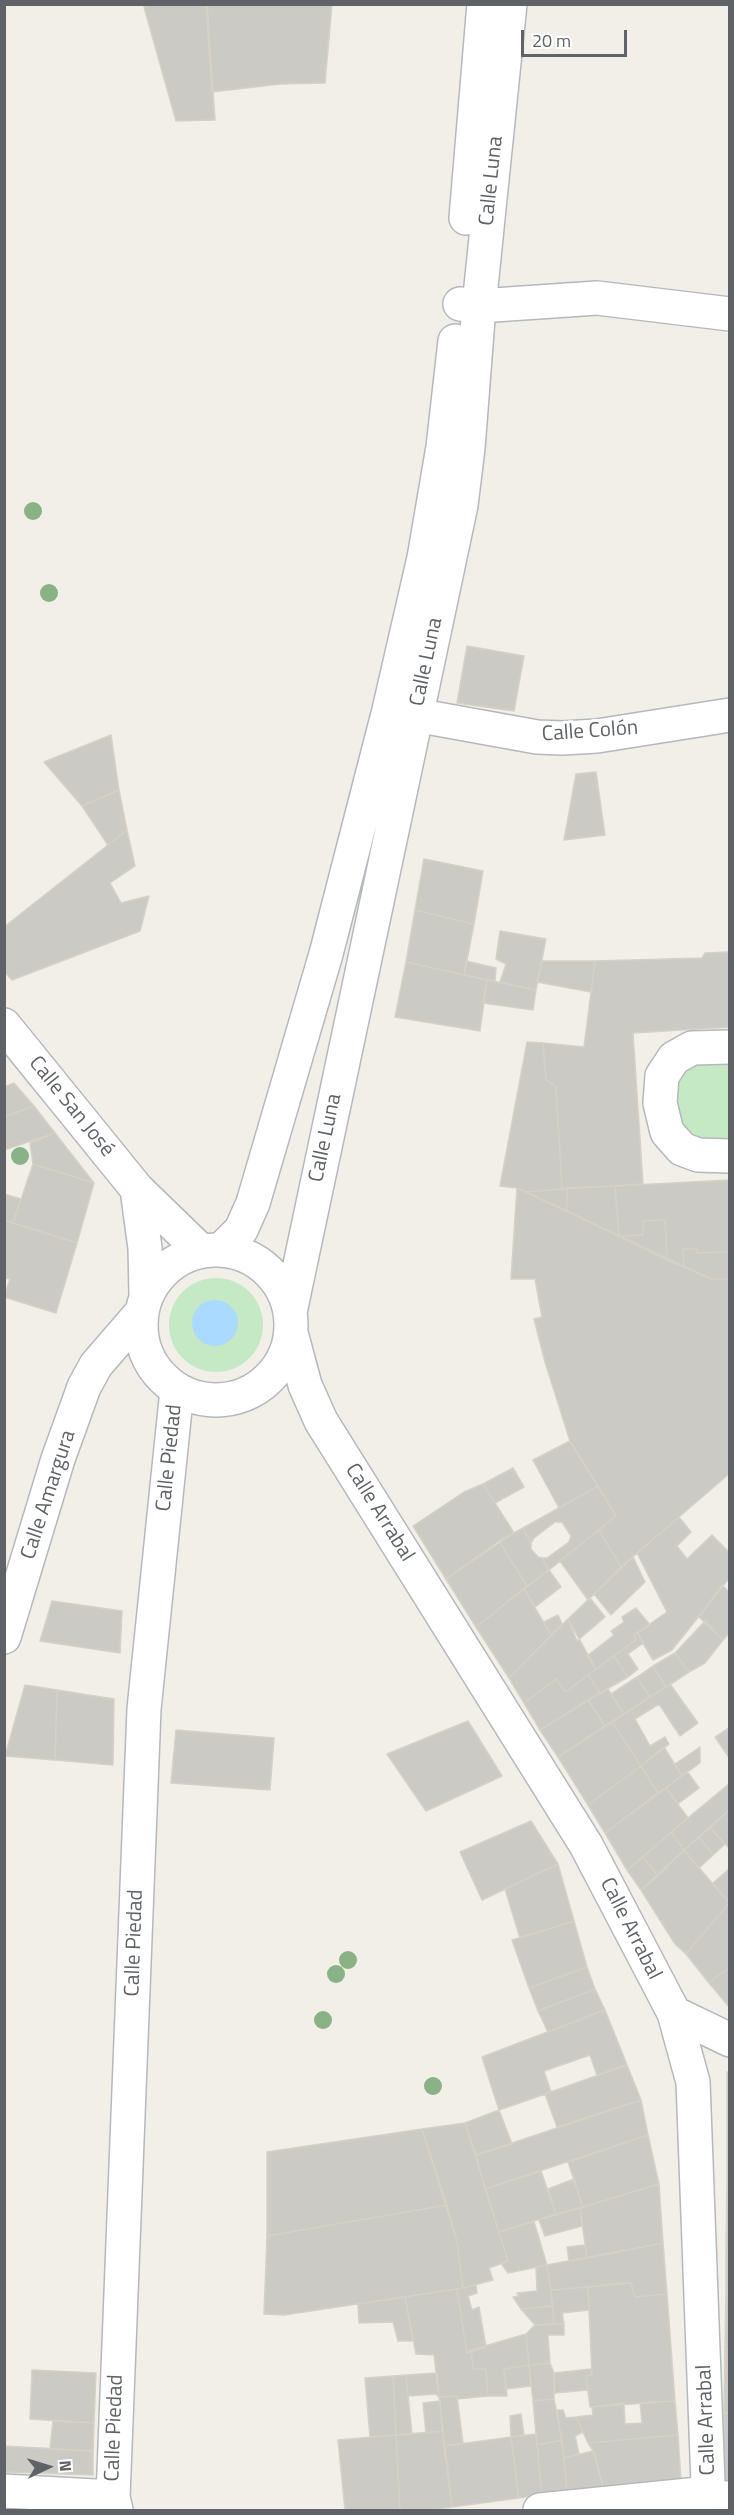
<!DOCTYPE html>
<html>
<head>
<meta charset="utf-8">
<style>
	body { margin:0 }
	#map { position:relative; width:734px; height:2515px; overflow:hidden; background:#f1efe8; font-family:"Titillium Web",sans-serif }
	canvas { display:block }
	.frame { position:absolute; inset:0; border:6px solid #5f6368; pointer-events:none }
	.north { position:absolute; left:18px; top:2437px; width:60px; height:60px; -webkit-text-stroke:4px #fff; paint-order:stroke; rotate:86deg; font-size:16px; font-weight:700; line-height:24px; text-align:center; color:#5f6368 }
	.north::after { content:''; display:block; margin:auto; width:21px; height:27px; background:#5f6368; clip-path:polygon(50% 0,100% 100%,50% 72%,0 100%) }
	.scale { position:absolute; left:521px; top:30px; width:106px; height:27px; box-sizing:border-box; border:3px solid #5f6368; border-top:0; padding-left:8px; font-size:18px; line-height:21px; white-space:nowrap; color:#5f6368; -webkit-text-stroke:4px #fff; paint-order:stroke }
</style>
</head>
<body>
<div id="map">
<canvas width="734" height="2515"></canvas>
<div class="frame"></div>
<div class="north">N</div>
<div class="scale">20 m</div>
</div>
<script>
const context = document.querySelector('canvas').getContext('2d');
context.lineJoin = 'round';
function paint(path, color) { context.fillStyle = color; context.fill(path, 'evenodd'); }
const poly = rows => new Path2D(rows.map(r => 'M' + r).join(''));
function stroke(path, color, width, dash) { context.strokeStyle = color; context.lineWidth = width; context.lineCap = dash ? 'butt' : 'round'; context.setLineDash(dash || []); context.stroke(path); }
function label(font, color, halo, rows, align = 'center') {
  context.font = font + ' "Titillium Web",sans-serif'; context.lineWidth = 6; context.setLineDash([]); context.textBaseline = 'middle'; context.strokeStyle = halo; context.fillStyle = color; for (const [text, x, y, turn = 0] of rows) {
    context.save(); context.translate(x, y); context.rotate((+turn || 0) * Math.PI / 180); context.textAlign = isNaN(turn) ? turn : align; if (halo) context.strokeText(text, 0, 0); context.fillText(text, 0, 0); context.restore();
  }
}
paint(poly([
	[729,1060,729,1142,686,1137,673,1116,671,1085,683,1069,701,1061],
	'169 1325a47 47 0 1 1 94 0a47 47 0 1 1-94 0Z'
]), '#c5e8c5');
paint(poly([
	'192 1323a23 23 0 1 1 46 0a23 23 0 1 1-46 0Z'
]), '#aadaff');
const building = poly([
	[151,4,207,4,215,120,176,121,144,7,151,4],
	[206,4,332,4,325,83,280,84,212,92,206,4],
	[467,646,524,656,514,711,457,703,467,646],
	[111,735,119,790,82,806,44,762,111,735],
	[596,772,605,835,564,840,576,774,596,772],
	[119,790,127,830,108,845,82,806,119,790],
	[127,830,135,866,110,883,121,903,149,896,140,931,12,980,4,971,4,927,127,830],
	[424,859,483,871,474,924,415,910,424,859],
	[415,910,474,924,464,975,406,962,415,910],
	[500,931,546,939,536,990,500,982,506,964,496,959,500,931],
	[730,952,730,1027,633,1033,643,1184,562,1189,556,1087,546,1080,543,1043,584,1047,595,961,702,958,705,953,730,952],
	[466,961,496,968,495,981,464,975,466,961],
	[542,961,595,961,591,992,537,982,542,961],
	[406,962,487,980,480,1031,395,1017,406,962],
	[487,980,536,990,533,1010,483,1003,487,980],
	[527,1042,543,1043,546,1080,556,1087,562,1189,526,1192,517,1188,500,1186,527,1042],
	[14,1083,34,1106,4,1117,4,1087,14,1083],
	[34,1106,55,1133,4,1150,4,1117,34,1106],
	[55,1133,94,1183,33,1164,30,1143,55,1133],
	[33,1164,94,1183,77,1243,13,1223,33,1164],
	[730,1180,730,1252,696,1253,697,1249,683,1249,684,1267,667,1260,665,1220,643,1221,643,1235,619,1236,615,1186,730,1180],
	[615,1186,619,1236,567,1211,567,1188,615,1186],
	[517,1188,711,1279,730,1279,730,1473,621,1567,599,1530,616,1516,570,1441,545,1362,534,1319,542,1317,535,1279,511,1279,517,1188],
	[567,1188,567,1211,526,1192,562,1189,567,1188],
	[4,1194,21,1199,13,1223,4,1220,4,1194],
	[4,1220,77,1243,56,1313,4,1297,10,1279,4,1278,4,1220],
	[665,1220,667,1260,619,1236,643,1235,643,1221,665,1220],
	[683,1249,697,1249,696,1253,730,1252,730,1279,711,1279,684,1267,683,1249],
	[570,1441,598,1486,559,1508,533,1460,570,1441],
	[513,1468,524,1487,495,1503,483,1484,513,1468],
	[483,1484,514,1533,446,1579,413,1526,464,1492,483,1484],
	[598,1486,616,1516,549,1570,542,1558,547,1558,569,1542,571,1536,562,1522,555,1522,534,1538,531,1543,523,1528,598,1486],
	[679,1517,691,1532,677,1546,687,1559,712,1535,730,1553,730,1577,672,1650,653,1660,637,1633,667,1612,637,1553,679,1517],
	[523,1528,531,1543,531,1549,538,1557,542,1558,549,1570,527,1586,499,1541,523,1528],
	[599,1530,621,1567,588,1600,560,1561,599,1530],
	[499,1541,527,1586,476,1627,446,1579,499,1541],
	[633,1557,645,1582,611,1615,594,1594,633,1557],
	[549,1570,561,1587,535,1607,524,1589,549,1570],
	[722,1585,730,1593,730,1632,723,1640,699,1617,722,1585],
	[524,1589,551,1635,509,1678,476,1627,524,1589],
	[590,1598,605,1617,577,1641,568,1619,590,1598],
	[52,1601,122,1611,120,1653,40,1641,52,1601],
	[636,1608,650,1625,634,1635,636,1640,596,1669,587,1656,614,1635,611,1631,624,1622,622,1617,636,1608],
	[558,1615,562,1624,551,1635,544,1622,558,1615],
	[568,1619,596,1669,566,1692,556,1679,524,1703,509,1678,568,1619],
	[705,1621,723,1640,705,1663,689,1672,675,1653,705,1621],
	[637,1633,643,1643,628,1654,638,1669,628,1677,614,1656,636,1640,634,1635,637,1633],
	[675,1653,689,1672,666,1687,653,1666,675,1653],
	[614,1656,628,1677,600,1693,588,1675,614,1656],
	[653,1666,666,1687,650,1697,637,1677,653,1666],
	[588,1675,600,1693,540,1730,524,1703,556,1679,566,1692,588,1675],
	[637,1677,650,1697,624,1714,611,1694,637,1677],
	[670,1684,698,1723,680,1736,659,1704,635,1719,650,1746,665,1737,669,1744,641,1766,612,1722,670,1684],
	[25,1685,57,1690,55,1760,5,1756,25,1685],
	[608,1689,624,1714,605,1726,588,1700,608,1689],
	[57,1690,114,1699,113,1765,55,1760,57,1690],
	[588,1700,605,1726,558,1757,540,1730,588,1700],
	[468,1721,502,1776,426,1811,387,1754,468,1721],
	[612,1722,641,1766,588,1805,558,1757,612,1722],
	[730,1727,730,1759,715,1737,730,1727],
	[176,1730,274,1738,270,1790,171,1783,176,1730],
	[664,1747,682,1776,658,1793,641,1766,664,1747],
	[700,1747,700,1763,682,1776,675,1764,700,1747],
	[641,1766,658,1793,605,1833,588,1805,641,1766],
	[687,1771,699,1788,678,1804,666,1788,687,1771],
	[730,1783,730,1809,684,1850,671,1832,730,1783],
	[666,1788,688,1818,627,1870,605,1833,666,1788],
	[730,1809,730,1849,710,1828,730,1809],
	[531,1821,558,1864,482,1900,460,1852,531,1821],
	[710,1828,725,1844,713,1855,699,1837,710,1828],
	[671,1832,684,1850,658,1876,643,1857,671,1832],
	[699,1837,713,1855,699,1868,684,1850,699,1837],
	[684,1850,729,1903,686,1954,675,1944,641,1890,684,1850],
	[643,1857,658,1876,641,1890,627,1870,643,1857],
	[558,1864,574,1921,520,1938,505,1889,558,1864],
	[730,1868,730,1903,729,1903,713,1883,730,1868],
	[729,1903,730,1967,709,1983,686,1954,729,1903],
	[574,1921,587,1967,529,1988,512,1940,574,1921],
	[587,1967,595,1989,538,2011,529,1988,587,1967],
	[730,1967,730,2008,709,1983,730,1967],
	[595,1989,605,2010,548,2032,538,2011,595,1989],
	[605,2010,627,2065,597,2075,590,2055,544,2071,551,2092,499,2110,482,2057,605,2010],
	[627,2065,641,2100,557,2127,545,2094,627,2065],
	[727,2072,730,2072,730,2134,727,2134,727,2072],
	[641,2100,648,2135,485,2189,476,2155,641,2100],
	[499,2110,512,2144,476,2155,465,2123,499,2110],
	[465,2123,508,2261,489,2268,493,2280,463,2288,457,2242,422,2129,465,2123],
	[422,2129,447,2205,267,2236,267,2152,422,2129],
	[727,2134,730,2134,730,2182,727,2181,727,2134],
	[648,2135,659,2184,583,2207,568,2162,648,2135],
	[541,2171,556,2214,499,2232,485,2189,541,2171],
	[574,2179,583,2207,556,2214,548,2189,574,2179],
	[727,2181,730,2182,730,2249,726,2249,727,2181],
	[659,2184,663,2243,587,2258,580,2208,659,2184],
	[447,2205,457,2242,463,2288,284,2315,264,2314,267,2236,447,2205],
	[580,2208,582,2226,545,2236,539,2220,580,2208],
	[534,2222,547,2265,508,2273,501,2263,508,2261,499,2232,534,2222],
	[663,2243,667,2294,635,2297,631,2283,551,2290,547,2265,663,2243],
	[585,2245,587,2258,569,2261,567,2247,585,2245],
	[726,2249,730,2249,730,2295,726,2295,726,2249],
	[547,2265,553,2306,521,2309,513,2297,519,2296,517,2293,537,2291,536,2267,547,2265],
	[621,2283,631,2283,635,2297,667,2294,675,2401,590,2407,586,2376,592,2375,588,2287,621,2283],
	[476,2285,477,2293,468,2296,472,2310,479,2307,486,2347,467,2353,457,2289,476,2285],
	[588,2287,589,2310,562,2313,564,2324,554,2324,551,2290,588,2287],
	[457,2289,467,2353,471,2350,473,2369,486,2369,488,2396,457,2399,457,2396,439,2397,434,2355,416,2354,405,2297,457,2289],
	[726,2295,730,2295,730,2350,725,2349,726,2295],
	[405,2297,413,2341,398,2341,393,2322,359,2323,358,2304,405,2297],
	[553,2306,554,2324,535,2325,521,2309,553,2306],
	[564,2324,564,2335,548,2335,550,2363,529,2365,526,2334,535,2325,564,2324],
	[526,2334,529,2365,504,2369,507,2396,488,2396,486,2369,473,2369,471,2350,526,2334],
	[725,2349,730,2350,730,2413,724,2413,725,2349],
	[550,2363,554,2373,554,2399,533,2401,529,2365,550,2363],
	[529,2365,531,2386,506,2389,504,2369,529,2365],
	[591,2369,592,2375,586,2376,588,2390,555,2393,554,2373,591,2369],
	[32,2370,96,2373,94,2423,30,2419,32,2370],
	[437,2373,439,2397,436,2394,408,2396,406,2375,437,2373],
	[406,2375,412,2434,396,2435,393,2376,406,2375],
	[393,2376,396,2435,370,2437,365,2378,393,2376],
	[457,2396,463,2443,445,2446,439,2397,457,2396],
	[554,2399,562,2440,537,2445,533,2401,554,2399],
	[440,2401,442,2431,426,2433,423,2403,440,2401],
	[675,2401,678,2435,588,2443,576,2417,593,2415,592,2407,624,2403,625,2424,642,2423,640,2403,675,2401],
	[557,2410,563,2410,566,2418,576,2417,583,2432,575,2436,579,2454,564,2458,557,2410],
	[724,2413,730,2413,730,2490,724,2490,724,2413],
	[521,2414,524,2435,511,2437,510,2416,521,2414],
	[53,2421,94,2423,93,2451,50,2449,53,2421],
	[442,2431,452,2507,430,2510,400,2510,396,2435,442,2431],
	[536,2434,542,2494,519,2498,511,2437,536,2434],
	[396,2435,400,2510,345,2510,338,2440,396,2435],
	[678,2435,681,2481,603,2487,594,2452,588,2443,678,2435],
	[511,2437,519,2498,452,2507,445,2446,511,2437],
	[562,2440,567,2491,542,2494,537,2445,562,2440],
	[4,2446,93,2451,93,2475,4,2472,4,2446],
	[593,2451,603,2487,567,2491,564,2458,593,2451]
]);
paint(building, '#cccac5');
stroke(building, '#d6d1c6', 1.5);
const street = poly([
	[466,218,484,4],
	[460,304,479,306,597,298,730,314],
	[393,711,537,737,562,738,597,736,730,715],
	[4,1025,137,1189,200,1250],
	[730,1047,692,1048,674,1058,662,1076,660,1103,667,1132,682,1149,698,1155,730,1156],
	[137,1189,145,1248,146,1294],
	[222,1249,241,1230,253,1203,326,954,389,710,424,558,443,447,455,341],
	'141 1325a75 75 0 1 1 150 0a75 75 0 1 1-150 0Z',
	[290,1312,461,505,468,448,479,306,510,4],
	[291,1333,305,1385,321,1421,586,1845,674,2013,693,2082,709,2510],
	[4,1637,58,1459,84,1387,96,1365,141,1313],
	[674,2013,730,2040],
	[4,2491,113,2497],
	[116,2510,113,2497,144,1709,177,1390],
	[540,2510,709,2493,719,2498,728,2498]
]);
stroke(street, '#b5b8bc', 36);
stroke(street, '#fff', 33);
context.fillStyle = '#89b387';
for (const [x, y] of [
	[33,511],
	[49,593],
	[20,1156],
	[348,1960],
	[336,1974],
	[323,2020],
	[433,2086]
]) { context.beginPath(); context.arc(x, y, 9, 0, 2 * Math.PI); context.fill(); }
label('21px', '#5f6368', '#fff', [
	["Calle Luna",492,181,-84],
	["Calle Luna",427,662,-78],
	["Calle Colón",590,732,-4],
	["Calle San José",71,1107,51],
	["Calle Luna",326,1138,-78],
	["Calle Piedad",170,1458,-84],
	["Calle Amargura",49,1495,-72],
	["Calle Arrabal",379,1513,58],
	["Calle Arrabal",630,1929,63],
	["Calle Piedad",135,1943,-88],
	["Calle Arrabal",707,2420,-92],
	["Calle Piedad",115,2428,-88]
]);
</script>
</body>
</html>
